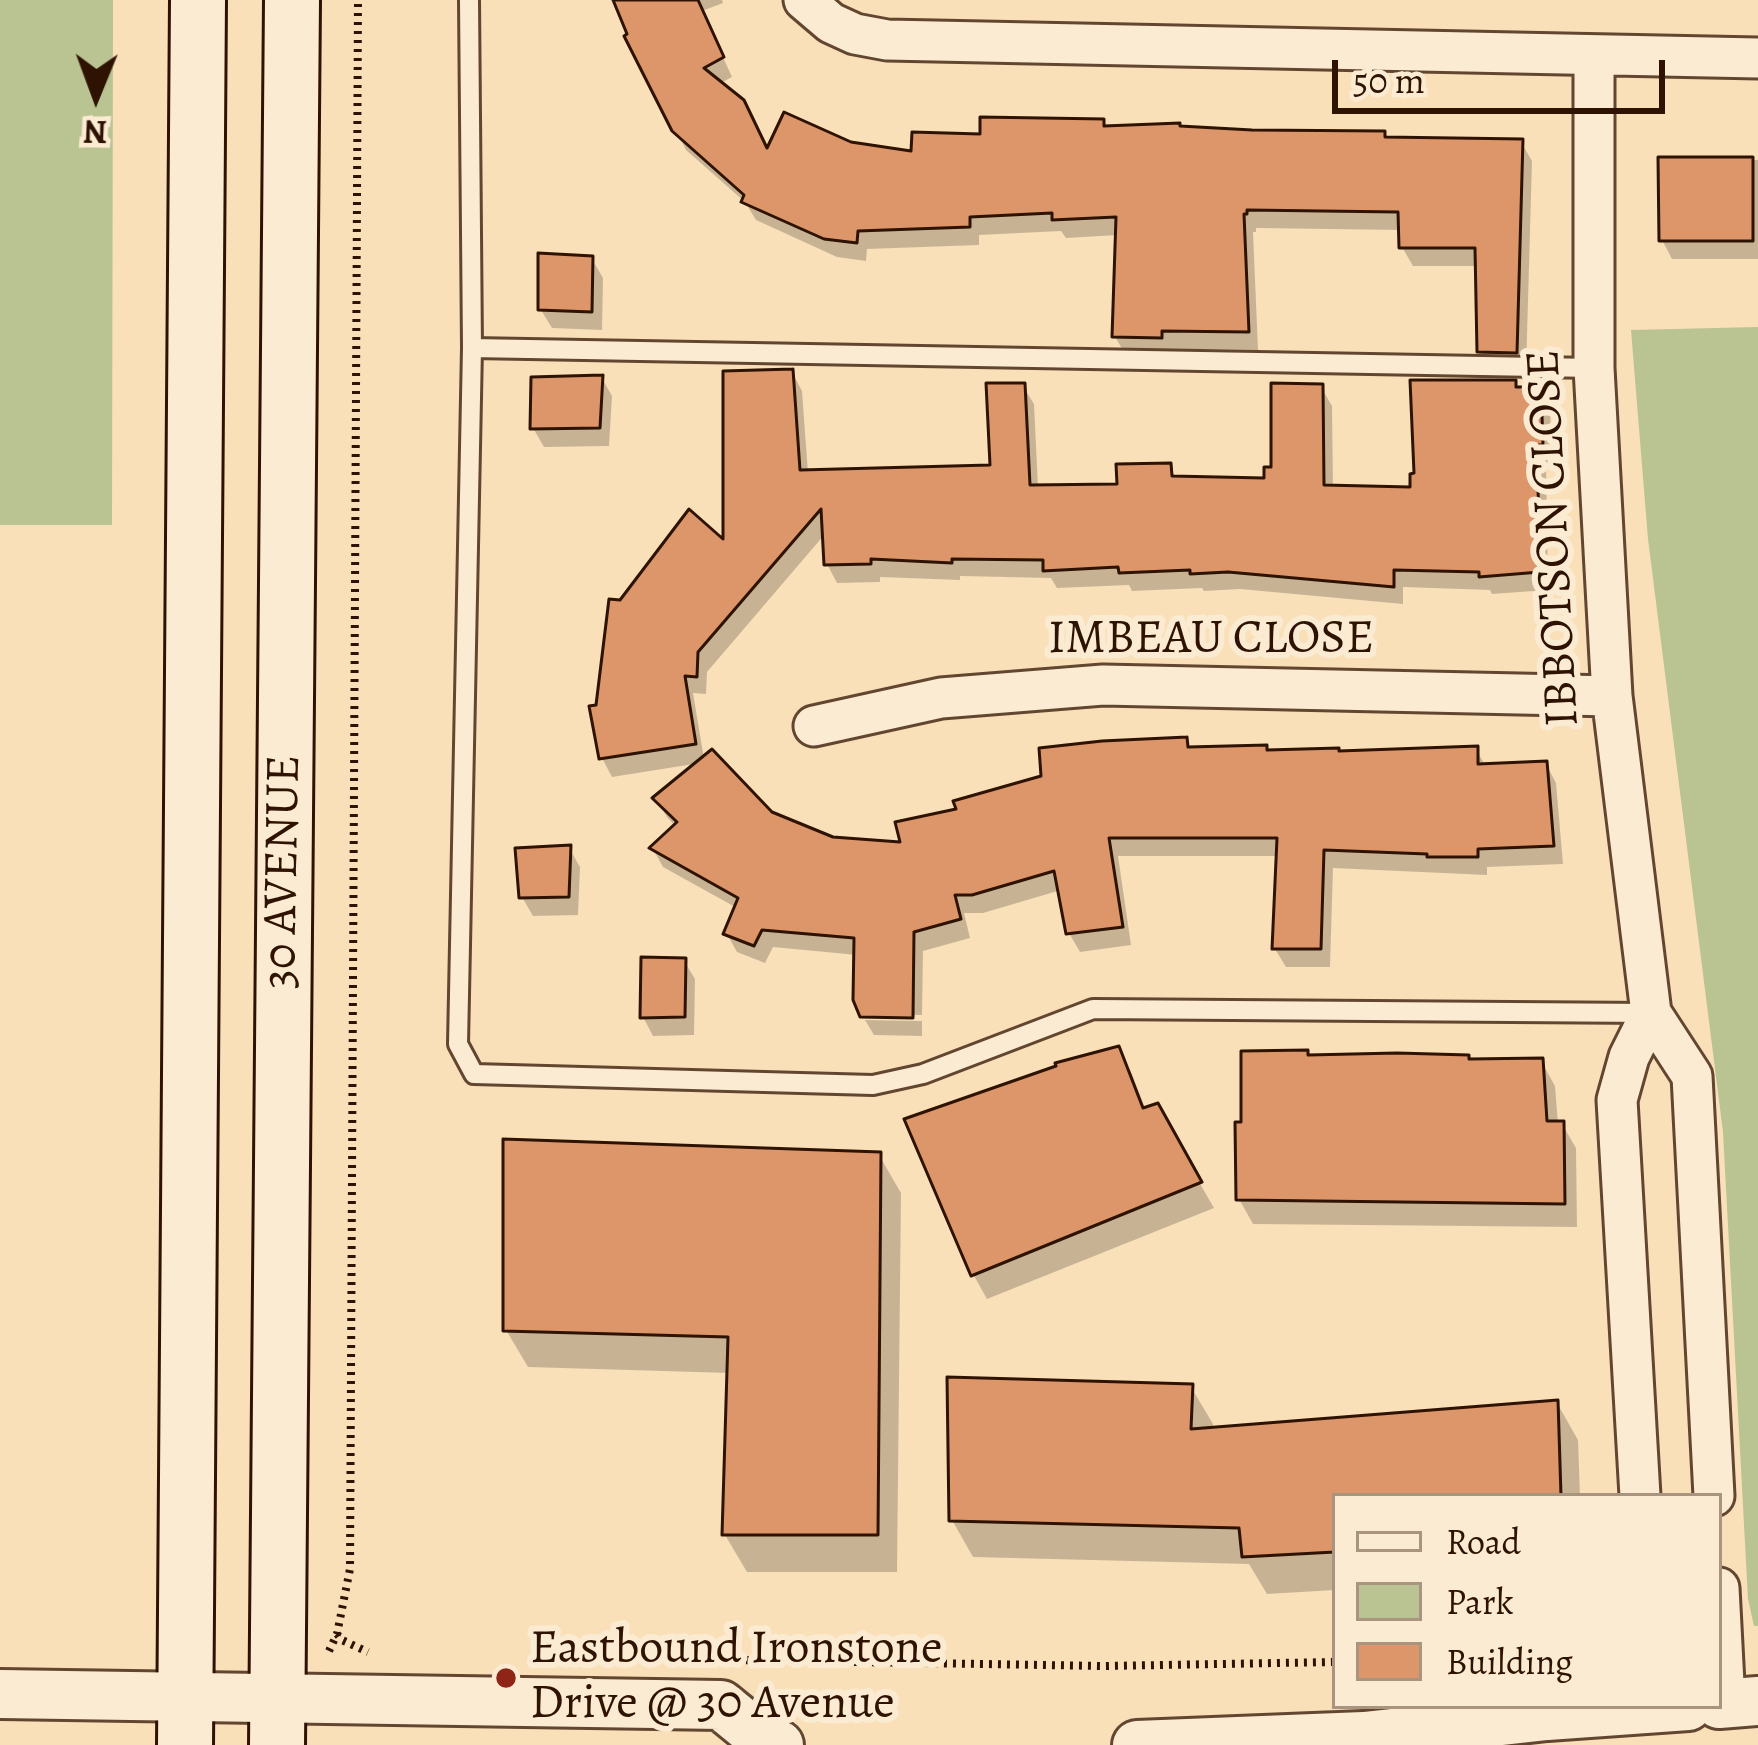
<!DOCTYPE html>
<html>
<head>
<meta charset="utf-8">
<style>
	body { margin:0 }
	#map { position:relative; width:1758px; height:1745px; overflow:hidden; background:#f9e0b9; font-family:Alegreya,serif }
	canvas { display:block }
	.legend { position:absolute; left:1332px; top:1493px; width:390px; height:216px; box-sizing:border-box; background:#fbebd2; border:3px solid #a9957f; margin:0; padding:15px 21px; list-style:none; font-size:36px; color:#2f1302 }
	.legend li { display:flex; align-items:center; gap:24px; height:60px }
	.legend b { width:60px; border:3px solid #a9957f }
	.north { position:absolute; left:36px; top:36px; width:120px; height:120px; -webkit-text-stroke:9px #fbebd2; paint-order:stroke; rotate:181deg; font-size:33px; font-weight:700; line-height:48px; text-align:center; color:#2f1302 }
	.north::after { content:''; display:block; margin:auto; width:42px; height:54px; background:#2f1302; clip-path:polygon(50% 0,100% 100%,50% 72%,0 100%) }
	.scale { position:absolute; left:1332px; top:60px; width:333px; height:54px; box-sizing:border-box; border:6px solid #2f1302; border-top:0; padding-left:15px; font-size:36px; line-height:42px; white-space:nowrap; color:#2f1302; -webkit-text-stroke:9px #fbebd2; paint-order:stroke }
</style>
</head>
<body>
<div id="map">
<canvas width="1758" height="1745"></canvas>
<ul class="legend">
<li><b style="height:15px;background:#fbebd2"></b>Road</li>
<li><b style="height:33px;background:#bac392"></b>Park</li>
<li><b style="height:33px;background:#dc9669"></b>Building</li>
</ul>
<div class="north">N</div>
<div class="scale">50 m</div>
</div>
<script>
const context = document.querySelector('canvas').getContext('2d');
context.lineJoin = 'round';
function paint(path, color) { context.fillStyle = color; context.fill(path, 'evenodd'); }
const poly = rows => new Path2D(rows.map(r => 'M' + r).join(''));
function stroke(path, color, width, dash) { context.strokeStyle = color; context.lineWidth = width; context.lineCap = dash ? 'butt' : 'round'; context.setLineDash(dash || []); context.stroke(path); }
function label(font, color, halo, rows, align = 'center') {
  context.font = font + ' Alegreya,serif'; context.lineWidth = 12; context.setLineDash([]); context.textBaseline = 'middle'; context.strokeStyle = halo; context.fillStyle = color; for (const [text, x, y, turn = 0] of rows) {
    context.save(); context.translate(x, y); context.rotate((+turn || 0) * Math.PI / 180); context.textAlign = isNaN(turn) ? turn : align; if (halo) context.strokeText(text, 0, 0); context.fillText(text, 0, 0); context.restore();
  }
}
paint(poly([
	[0,0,113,0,112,525,0,525],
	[1758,327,1758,1626,1754,1626,1748,1599,1723,1132,1648,539,1631,330]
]), '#bac392');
paint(poly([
	[617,0,722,0,723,3,702,11,732,77,719,84,768,153,851,144,914,155,983,137,1102,122,1106,129,1386,140,1521,142,1532,161,1526,371,1491,370,1480,352,1479,266,1413,266,1402,247,1401,230,1256,228,1256,232,1253,232,1258,350,1171,349,1171,356,1126,355,1115,337,1118,235,1066,238,1061,231,979,235,979,245,867,249,866,261,837,257,756,220,745,202,686,150,631,36],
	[1661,160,1758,160,1758,259,1672,259,1662,240],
	[592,259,603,278,602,330,552,328,541,310],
	[792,372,802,391,808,473,993,468,1023,386,1034,404,1038,488,1120,487,1169,466,1177,479,1267,481,1321,387,1332,406,1333,489,1413,490,1515,383,1519,390,1539,390,1550,408,1552,462,1546,463,1548,590,1492,594,1490,590,1403,587,1403,604,1240,589,1204,591,1202,588,1132,591,1129,585,1057,588,1051,578,960,576,960,580,880,577,880,582,837,583,827,564,825,534,707,672,706,694,693,693,704,759,770,814,832,840,904,845,959,811,1185,740,1191,750,1267,753,1476,749,1486,767,1546,764,1556,783,1563,864,1487,867,1487,875,1333,868,1330,967,1286,967,1275,949,1280,856,1118,856,1131,945,1080,952,1069,933,1061,890,983,913,964,913,970,938,923,951,922,1015,862,1014,857,955,773,947,765,963,737,952,727,934,737,908,663,867,653,849,676,827,667,817,656,799,700,763,612,777,602,758,599,707,622,603,726,546],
	[602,378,612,396,609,446,544,447,533,428],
	[569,848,580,867,578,915,533,916,522,897],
	[684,961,695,979,694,1035,653,1036,643,1017],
	[865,1020,922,1021,922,1036,874,1035],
	[1118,1049,1132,1074,1146,1111,1156,1107,1214,1208,987,1299,973,1274],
	[1309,1058,1541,1061,1555,1086,1558,1124,1562,1124,1576,1148,1577,1227,1253,1224,1239,1199],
	[879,1155,901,1193,897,1572,747,1572,725,1535,730,1373,528,1367,506,1330],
	[1191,1387,1213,1424,1213,1431,1557,1403,1578,1440,1580,1496,1335,1496,1335,1590,1267,1594,1249,1564,973,1557,952,1520]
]), '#0003');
const building = poly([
	[613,0,698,0,724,57,704,68,744,100,767,148,784,112,851,142,911,151,912,132,980,134,980,117,1104,119,1104,126,1180,123,1180,126,1252,130,1385,131,1385,137,1523,139,1517,353,1477,352,1475,248,1399,248,1398,212,1247,210,1247,214,1244,214,1249,332,1162,331,1162,338,1112,337,1116,217,1052,220,1052,213,970,217,970,227,858,231,857,243,824,239,741,202,744,195,672,131,624,36,627,34,613,0],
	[1658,157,1753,157,1753,241,1659,241,1658,157],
	[538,253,593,256,592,312,538,310,538,253],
	[793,369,800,470,990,465,986,383,1025,383,1030,485,1117,484,1116,464,1171,463,1172,476,1264,478,1264,467,1271,467,1271,383,1323,384,1324,485,1410,487,1410,474,1414,473,1410,380,1516,380,1516,387,1541,387,1543,445,1537,445,1540,572,1479,577,1479,572,1394,570,1394,587,1228,572,1190,574,1190,570,1119,573,1118,567,1043,571,1043,560,952,559,952,563,871,559,871,564,824,565,821,509,698,652,697,677,685,676,696,744,599,759,589,706,596,705,609,599,620,600,689,509,723,539,723,371,793,369],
	[603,375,600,428,530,429,531,377,603,375],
	[1187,737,1188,747,1267,745,1267,750,1339,748,1339,751,1478,746,1478,764,1547,761,1554,846,1478,849,1478,857,1427,857,1427,854,1324,850,1321,949,1272,949,1277,838,1109,838,1123,927,1066,934,1054,871,972,895,955,895,961,919,914,932,913,1018,860,1017,853,1000,854,938,762,930,754,946,723,934,738,898,649,848,677,822,652,798,712,749,772,812,833,837,900,842,895,822,956,809,953,801,1041,776,1039,748,1102,741,1187,737],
	[571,845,569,897,519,898,515,848,571,845],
	[641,957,686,958,685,1017,640,1018,641,957],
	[1119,1046,1143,1108,1158,1103,1202,1182,971,1276,904,1119,1056,1066,1055,1063,1119,1046],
	[1308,1050,1308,1055,1397,1053,1469,1055,1469,1059,1543,1058,1547,1121,1564,1121,1565,1204,1236,1200,1235,1122,1241,1122,1241,1051,1308,1050],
	[503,1139,881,1152,878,1535,722,1535,728,1337,503,1331,503,1139],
	[947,1377,1193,1384,1191,1429,1558,1400,1561,1496,1335,1496,1335,1552,1242,1557,1239,1528,949,1521,947,1377]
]);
paint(building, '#dc9669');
stroke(building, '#2f1302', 3);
const service = poly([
	[469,0,472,348,458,1044,474,1074,873,1085,923,1074,1093,1009,1651,1013],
	[472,348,1594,368]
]);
const minor = poly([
	[804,0,831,23,855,34,887,40,1758,58],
	[1594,56,1594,368,1612,696,1651,1013,1692,1076,1714,1496],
	[814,726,941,698,1103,685,1612,696],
	[1640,1496,1617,1100,1629,1057,1651,1013],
	[1719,1588,1725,1703]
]);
const tertiary = poly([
	[0,1694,721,1705,770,1745,779,1745],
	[1719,1704,1758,1701],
	[1137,1745,1364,1736,1547,1716,1688,1706]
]);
const secondary = poly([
	[185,1745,198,0],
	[277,1745,292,0]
]);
stroke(service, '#624630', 24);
stroke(minor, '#624630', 45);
stroke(tertiary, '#624630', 54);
stroke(secondary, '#2f1302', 60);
stroke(poly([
	[337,1634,342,1640,368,1652],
	[329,1651,337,1634,350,1569,358,0],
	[737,1660,1104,1666,1335,1662]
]), '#2f1302', 8, [3, 6]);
stroke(service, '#fbebd2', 18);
stroke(minor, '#fbebd2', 39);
stroke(tertiary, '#fbebd2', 48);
stroke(secondary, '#fbebd2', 54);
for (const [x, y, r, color] of [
	[506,1678,12,"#8f2418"]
]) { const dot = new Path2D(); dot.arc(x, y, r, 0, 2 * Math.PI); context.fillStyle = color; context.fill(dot); stroke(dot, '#fbebd2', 4.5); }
label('48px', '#2f1302', '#fbebd2', [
	["IBBOTSON CLOSE",1555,538,-93],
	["IMBEAU CLOSE",1211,640],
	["30 AVENUE",284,872,-89]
]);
label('48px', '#2f1302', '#fbebd2', [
	["Eastbound Ironstone",530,1650],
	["Drive @ 30 Avenue",530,1705]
], 'left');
</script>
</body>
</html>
